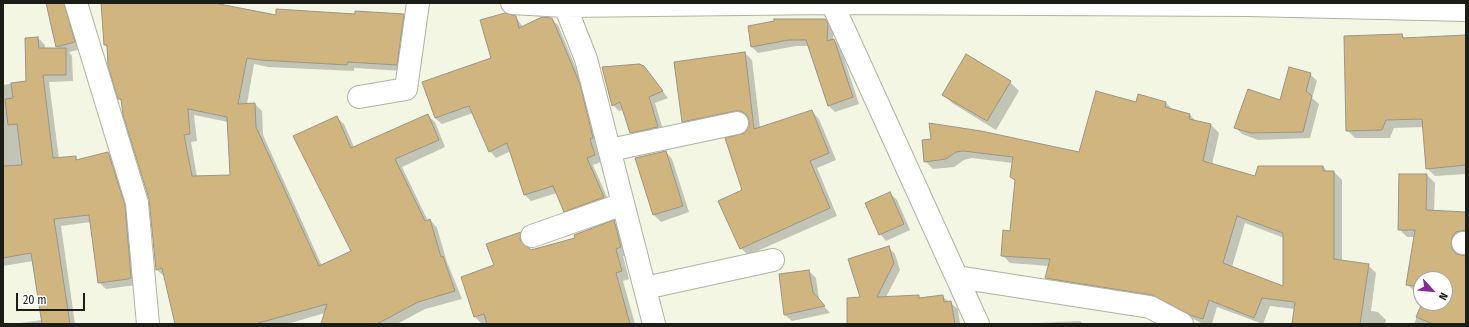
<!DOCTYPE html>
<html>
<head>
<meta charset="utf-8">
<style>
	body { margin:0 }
	#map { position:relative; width:1469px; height:327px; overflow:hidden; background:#f3f6e3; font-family:"Fira Sans Condensed",sans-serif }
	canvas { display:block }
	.frame { position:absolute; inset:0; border:4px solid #1c1d17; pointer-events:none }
	.north { position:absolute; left:1413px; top:271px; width:40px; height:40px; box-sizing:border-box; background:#fff; border:1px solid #a4a5a2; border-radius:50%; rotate:117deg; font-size:11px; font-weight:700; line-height:16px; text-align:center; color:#1c1d17 }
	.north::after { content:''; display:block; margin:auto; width:14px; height:18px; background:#852994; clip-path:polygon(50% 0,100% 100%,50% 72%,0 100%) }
	.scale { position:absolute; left:16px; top:293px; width:69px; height:18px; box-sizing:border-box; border:2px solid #1c1d17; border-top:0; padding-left:5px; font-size:12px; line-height:14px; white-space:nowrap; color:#1c1d17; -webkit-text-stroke:3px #fff; paint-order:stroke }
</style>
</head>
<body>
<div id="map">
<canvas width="1469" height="327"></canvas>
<div class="frame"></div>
<div class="north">N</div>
<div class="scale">20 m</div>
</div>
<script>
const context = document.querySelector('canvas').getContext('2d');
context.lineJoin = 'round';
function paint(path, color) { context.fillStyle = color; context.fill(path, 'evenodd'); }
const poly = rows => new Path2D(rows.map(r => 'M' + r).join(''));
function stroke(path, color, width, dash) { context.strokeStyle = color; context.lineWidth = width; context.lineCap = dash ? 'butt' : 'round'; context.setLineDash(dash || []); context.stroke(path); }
paint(poly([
	[47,3,70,3,81,49,69,52,72,56,73,81,49,82,59,159,75,157,79,161,108,153,115,160,131,213,136,285,106,289,99,282,91,222,61,226,75,324,14,324,42,320,33,261,3,266,3,85,27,81,38,38,45,45,45,49,60,49,57,46],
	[102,3,208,3,277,16,403,15,411,22,404,71,354,68,354,71,268,67,254,64,247,104,255,104,262,111,263,135,322,266,352,252,336,117,344,124,354,147,427,115,435,122,445,147,402,167,428,221,430,220,437,228,447,262,462,299,425,309,397,324,322,324,325,313,287,324,176,324,165,277,157,270,150,199,122,102,119,98,108,48,105,45],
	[194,115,228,122,231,176,197,177,191,142,197,141],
	[516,17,523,27,551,19,558,25,586,92,599,145,596,146,601,162,593,165,610,204,571,217,565,211,557,193,531,201,525,195,511,151,496,158,490,151,473,113,442,124,435,118,423,83,492,58],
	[825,20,833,31,833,39,840,46,859,104,835,112,828,105,809,46,796,46,758,53,752,47],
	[1402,35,1406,39,1466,36,1466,174,1435,176,1427,168,1424,127,1394,128,1390,138,1355,138,1347,130],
	[745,53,752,60,760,128,811,111,819,119,836,160,817,168,837,216,748,255,741,248,746,133,750,128,749,118,743,118,690,129,683,121],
	[644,67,668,98,655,103,664,133,637,139,631,132,623,110,619,111,613,105],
	[1310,74,1317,81,1312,98,1319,104,1310,138,1258,140,1242,134,1235,127,1281,102],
	[1010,82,1019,91,996,130,952,103,943,95],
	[1136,103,1166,103,1173,110,1190,115,1197,122,1211,125,1219,133,1212,165,1255,177,1323,166,1328,172,1334,172,1342,180,1342,261,1368,265,1376,273,1371,311,1378,312,1386,320,1385,324,1293,324,1295,309,1270,306,1263,324,1217,307,1212,324,1203,324,1161,302,1054,286,1046,278,1049,266,1010,263,1002,255,1011,232,1016,181,1013,163,972,158,964,160,954,167,933,169,925,161,923,140,1080,153],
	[1245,223,1284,238,1284,287,1232,267],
	[666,152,672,159,689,212,661,222,654,215,636,158],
	[1427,175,1435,183,1434,211,1466,213,1466,240,1458,252,1459,255,1466,256,1466,324,1414,324,1423,303,1445,303,1445,279,1421,279,1421,293,1415,292,1407,284,1415,237,1407,237,1399,229],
	[890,193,897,200,910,230,886,241,880,234],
	[614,222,621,229,628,255,623,256,629,279,623,281,635,324,488,324,488,323,482,324,475,317,495,265,520,233,528,240,528,249,530,251,577,238],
	[889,248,895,254,900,270,886,297,918,296,921,299,942,296,958,309,960,324,848,324],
	[809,271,816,278,819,300,830,313,792,321,785,315],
	[1080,321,1083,324,1037,324,1037,323]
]), '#0003');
const building = poly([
	[46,3,64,3,75,42,56,47,46,3],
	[101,3,214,3,276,15,276,9,355,14,355,11,404,14,397,65,348,62,347,65,260,60,247,58,238,104,255,103,256,127,319,266,351,251,293,136,337,116,351,148,428,114,439,140,395,159,425,221,430,219,441,257,443,256,455,291,418,302,377,324,321,324,327,304,255,324,175,324,162,268,156,270,149,199,123,115,121,99,118,99,108,66,107,45,104,45,101,3],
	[188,109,227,117,230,175,192,176,184,135,190,134,188,109],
	[505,13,516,16,519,28,542,17,552,18,580,84,593,138,590,139,595,155,587,158,604,197,564,212,553,186,524,195,507,143,489,152,469,106,435,118,422,82,491,58,480,20,505,13],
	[774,19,825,19,828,23,827,41,834,39,853,97,828,106,806,40,789,40,751,47,748,26,774,21,774,19],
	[1402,34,1403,38,1466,35,1466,165,1426,169,1422,119,1386,120,1382,130,1346,131,1344,36,1402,34],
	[38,37,39,48,66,48,66,75,43,75,53,158,76,156,76,160,108,152,125,205,131,278,128,279,98,283,89,215,54,219,70,324,42,324,31,253,3,258,3,166,22,165,17,124,8,125,5,99,13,98,11,83,26,81,25,38,38,37],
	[745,52,754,129,812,110,829,153,810,161,830,208,740,249,718,201,742,190,725,138,745,133,749,127,749,120,746,114,741,111,735,111,682,122,674,62,745,52],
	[966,54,1011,81,987,121,942,95,966,54],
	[639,64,644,66,663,91,649,97,658,127,630,133,620,102,612,106,602,67,639,64],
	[1289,67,1311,73,1306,91,1312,96,1303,132,1251,133,1234,128,1248,89,1280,100,1289,67],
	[1096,91,1136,102,1138,94,1166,102,1165,107,1190,114,1189,119,1211,124,1203,161,1255,176,1258,166,1323,166,1323,171,1334,171,1334,259,1369,264,1360,324,1292,324,1295,302,1262,298,1254,318,1209,300,1203,319,1190,315,1152,295,1045,278,1050,259,1001,256,1003,230,1010,231,1015,180,1010,177,1013,157,963,151,956,152,946,159,924,162,922,140,931,139,929,123,981,131,1079,152,1096,91],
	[1237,216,1283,233,1283,286,1223,263,1237,216],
	[666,151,683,206,653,215,635,158,666,151],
	[1399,174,1427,174,1426,210,1466,212,1466,230,1456,232,1452,237,1451,243,1452,249,1456,254,1466,256,1466,324,1433,324,1416,317,1422,303,1445,303,1445,279,1421,279,1421,287,1406,285,1415,230,1398,230,1399,174],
	[890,192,904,224,879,235,865,203,890,192],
	[614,220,621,247,616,249,622,271,616,273,630,324,487,324,484,314,474,317,461,277,494,265,486,244,521,232,520,240,531,250,575,238,574,235,614,220],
	[889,246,894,263,877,297,919,295,919,298,943,295,944,302,951,301,955,324,847,324,847,298,860,297,848,259,889,246],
	[809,270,813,292,825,306,784,315,779,274,809,270]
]);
paint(building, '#d0b57f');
stroke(building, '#9c9484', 1);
const minor = poly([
	[76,3,137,203,148,324],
	[512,3,565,6,832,3,1248,5,1466,10],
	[564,3,586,59,654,324],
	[832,3,978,324],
	[359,97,406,89,418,3],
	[610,150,737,123],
	[532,236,623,204],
	[1463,243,1466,243],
	[957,277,1150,307,1182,324],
	[645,288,773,260]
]);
stroke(minor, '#b0b3a2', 24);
stroke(minor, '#fff', 22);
</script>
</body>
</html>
